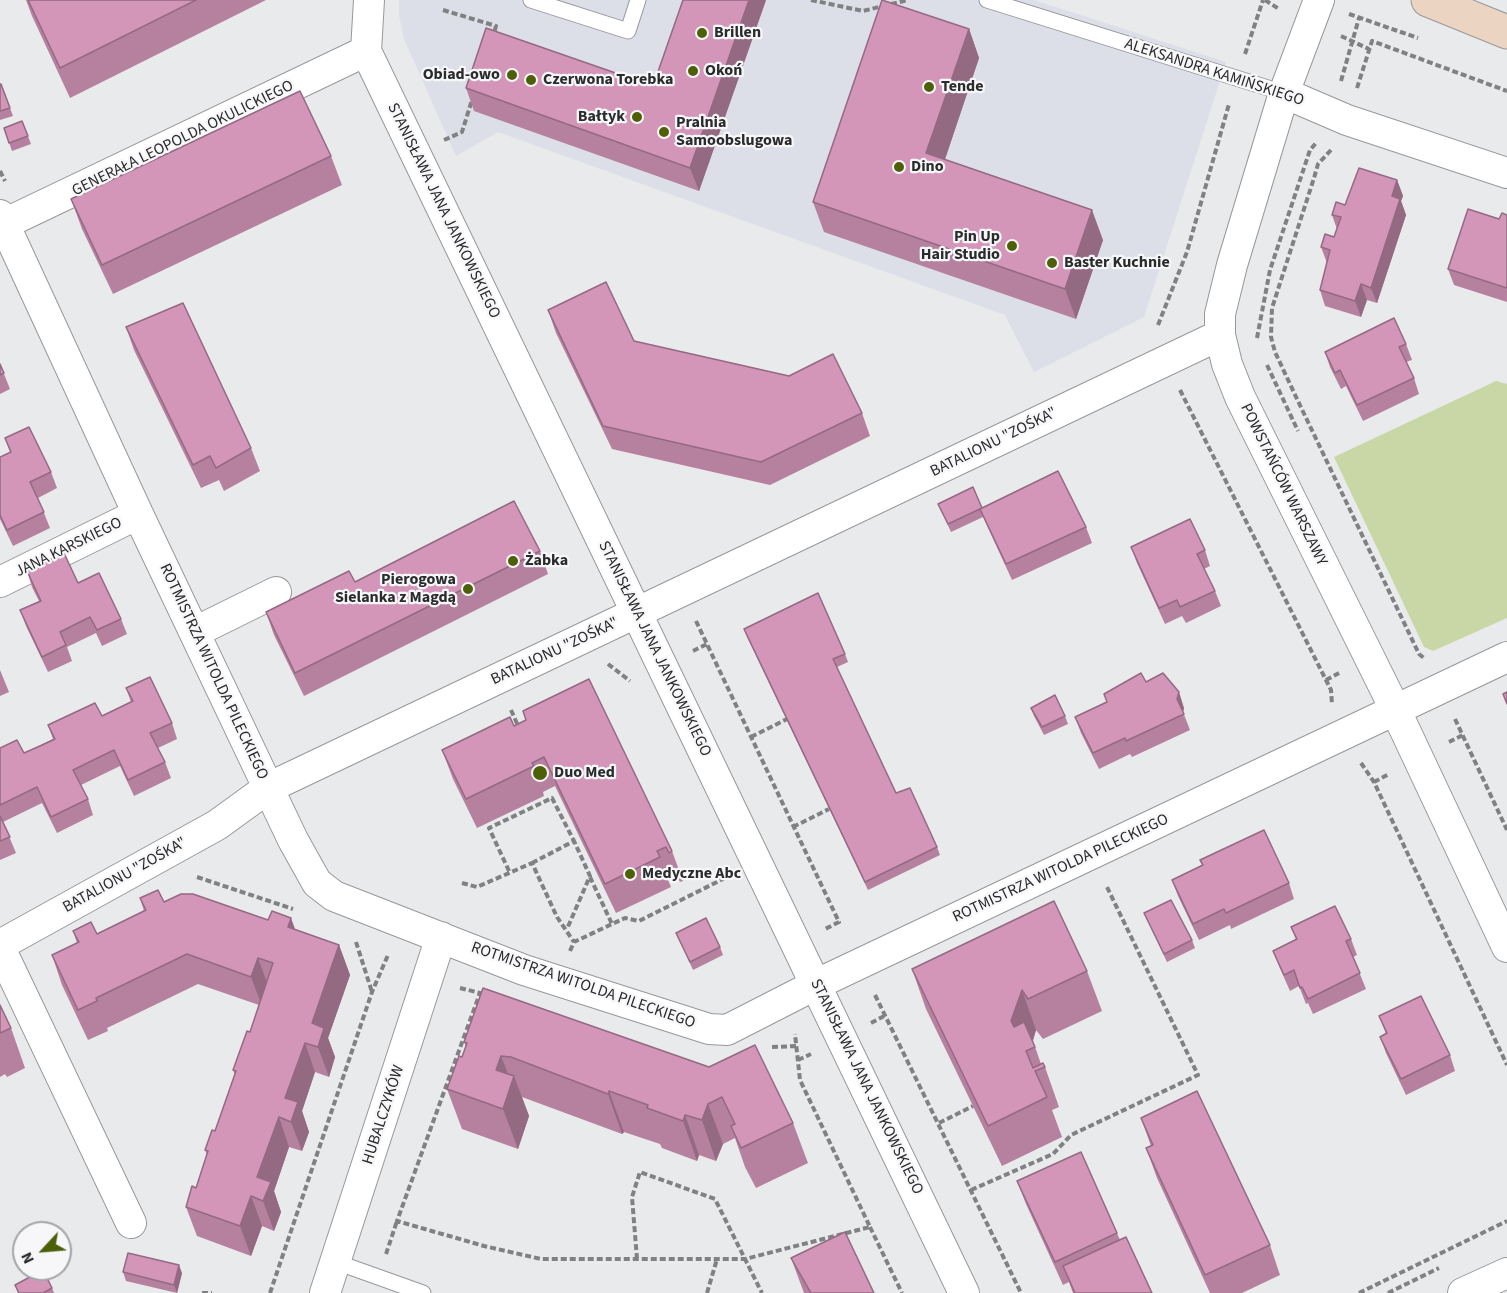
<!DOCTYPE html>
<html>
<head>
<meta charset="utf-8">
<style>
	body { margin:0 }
	#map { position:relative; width:1507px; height:1293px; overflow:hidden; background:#e9eaec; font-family:"Source Sans 3",sans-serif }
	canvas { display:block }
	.north { position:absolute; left:12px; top:1221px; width:60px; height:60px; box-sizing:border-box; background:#f7f7fa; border:2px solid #a5a5a7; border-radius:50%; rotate:244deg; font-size:16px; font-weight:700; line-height:24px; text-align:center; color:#2a2b2b }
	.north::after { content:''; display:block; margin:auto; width:21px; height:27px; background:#4d6008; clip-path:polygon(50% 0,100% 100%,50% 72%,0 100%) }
</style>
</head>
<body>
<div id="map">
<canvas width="1507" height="1293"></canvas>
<div class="north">N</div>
</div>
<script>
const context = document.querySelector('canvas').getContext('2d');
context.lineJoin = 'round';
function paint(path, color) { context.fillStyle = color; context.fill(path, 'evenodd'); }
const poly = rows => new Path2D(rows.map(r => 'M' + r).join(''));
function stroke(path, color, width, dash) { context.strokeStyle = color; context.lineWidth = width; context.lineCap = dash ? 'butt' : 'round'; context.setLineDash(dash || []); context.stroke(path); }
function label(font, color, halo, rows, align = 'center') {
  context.font = font + ' "Source Sans 3",sans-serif'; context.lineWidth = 4.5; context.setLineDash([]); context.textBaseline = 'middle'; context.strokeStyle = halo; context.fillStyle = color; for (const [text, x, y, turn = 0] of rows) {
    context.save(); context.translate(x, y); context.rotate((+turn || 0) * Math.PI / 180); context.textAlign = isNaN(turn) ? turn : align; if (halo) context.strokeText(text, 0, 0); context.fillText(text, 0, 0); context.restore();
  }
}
paint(poly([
	[399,0,1034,0,1226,62,1144,317,1034,372,1005,315,498,132,456,156,404,39,399,15]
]), '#dcdee8');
paint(poly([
	[1496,381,1507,384,1507,618,1433,651,1424,647,1334,457]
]), '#c9d7a6');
const lane = poly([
	[531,0,628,31,638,0],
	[987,0,1284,93],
	[336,1262,423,1293]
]);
const street = poly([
	[369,0,366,51,964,1293],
	[1319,0,1284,93,1232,265,1220,314,1220,335,1227,364,1240,397,1396,711,1507,947],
	[1284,93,1347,120,1507,173],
	[0,215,138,514,293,840,317,883,334,896,524,970,709,1029,727,1030,817,984,1507,657],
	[0,226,366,51],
	[0,582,138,514],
	[195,632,276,592],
	[0,945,217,825,268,788,1220,335],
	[0,948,131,1223],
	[325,1293,441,937],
	[1463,1293,1507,1273]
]);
const secondary = poly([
	[1428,0,1507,32]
]);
stroke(lane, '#97989a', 17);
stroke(street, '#97989a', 32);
stroke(secondary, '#97989a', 35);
stroke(poly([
	[811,0,863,11,883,6],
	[1265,0,1279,9],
	[891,4,908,0],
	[443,10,496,26,494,33],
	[1349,14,1418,38],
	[1341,36,1369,49],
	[1245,54,1263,0],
	[1341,81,1359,18],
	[1357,88,1372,41,1507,91],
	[444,140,462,132,472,100],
	[1331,150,1318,164,1314,178,1272,308,1271,337,1275,352,1297,399,1419,654,1425,659],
	[0,171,5,181],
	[1158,325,1187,252,1229,104],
	[1257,338,1270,270,1310,150,1316,143],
	[1267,365,1298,431],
	[1180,390,1331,690,1332,704],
	[696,621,839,922,825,929],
	[693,651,707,644],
	[608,664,630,681],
	[1326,680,1339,673],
	[511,710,519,728],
	[1455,719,1507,830],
	[751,737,787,719],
	[1449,742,1463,735],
	[1361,763,1374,782,1507,1065],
	[1374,782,1389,774],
	[793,827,829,809],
	[532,863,574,841,590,876,567,929],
	[509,871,489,828,552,798,574,841],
	[197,877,293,909],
	[590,877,612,924],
	[462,883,477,887,532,863,557,917,574,942],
	[356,942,372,992],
	[570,951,574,942,612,924,625,918,639,921,725,878],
	[460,988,480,993,397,1221,484,1246,541,1259,745,1259,870,1227,800,1080,795,1034],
	[875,995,1021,1293],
	[871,1023,886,1015],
	[772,1047,798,1046],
	[798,1060,811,1054],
	[939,1123,973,1106],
	[971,1190,1053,1154,1071,1135,1198,1075,1106,885],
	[870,1227,902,1293],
	[386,1254,397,1221],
	[637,1259,632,1197,640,1172,715,1199,762,1293],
	[202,1293,212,1293],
	[270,1293,372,992,388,955],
	[707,1293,717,1259],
	[1359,1293,1507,1221],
	[1388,1293,1439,1268]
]), '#808182', 4, [6, 3]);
stroke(lane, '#fff', 15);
stroke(street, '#fff', 30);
stroke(secondary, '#ebd5c2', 33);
paint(poly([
	[26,0,266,0,70,98,32,16],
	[683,0,766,0,699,191,474,111,466,88,653,86],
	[969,29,979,58,945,159,1103,240,1076,319,824,232,813,202],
	[0,84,1,84,13,116,0,120],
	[22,121,31,144,12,151,4,128],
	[331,156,342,185,113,294,82,229,71,199],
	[1397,180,1403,196,1401,201,1406,215,1377,303,1367,300,1361,317,1325,306,1320,290,1327,263,1321,247,1334,237,1337,229,1332,215,1345,205],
	[1507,215,1507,302,1454,285,1448,269],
	[548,310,634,341,862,413,870,436,770,485,612,449,556,333],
	[126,327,251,448,260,471,224,491,219,480,201,488,134,350],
	[1406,344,1412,360,1406,362,1414,378,1419,394,1363,421,1346,386,1341,389,1330,367,1325,352],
	[0,364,10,389,0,394],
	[5,438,51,472,57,488,38,498,50,528,13,546,0,519,0,457,10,452],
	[938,504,982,508,1086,527,1092,543,1012,580,983,517,951,532],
	[1131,547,1205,550,1210,566,1204,569,1215,591,1221,606,1186,623,1182,616,1165,624,1137,563],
	[540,551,548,574,304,696,274,635,266,612,355,582],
	[27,571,121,619,127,634,102,646,96,633,67,647,72,661,48,672,26,626,20,610,39,601,32,587],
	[744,629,845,654,848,662,837,667,896,793,937,847,940,855,868,890,747,637],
	[0,670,9,692,0,696],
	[1146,682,1184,708,1183,712,1190,730,1132,757,1130,754,1099,769,1081,733,1075,717],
	[126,688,172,723,177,739,158,748,165,762,171,778,134,796,120,766,81,785,88,799,93,815,57,833,42,803,3,822,16,853,0,860,0,748,24,753,53,739,48,725,102,716,131,702],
	[1031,708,1065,716,1068,724,1044,735,1034,716],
	[514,726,672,851,683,881,680,882,677,876,668,880,671,887,616,913,555,786,543,792,544,796,477,828,453,779,442,750],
	[1200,860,1289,883,1294,899,1231,929,1230,925,1199,940,1178,896,1172,880,1202,865],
	[140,898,164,902,295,930,339,945,350,975,328,1038,335,1057,329,1077,315,1072,302,1111,309,1132,302,1151,289,1147,274,1191,281,1212,274,1231,262,1226,251,1256,197,1236,186,1207,196,1188,207,1155,205,1150,215,1131,235,1075,233,1070,250,1032,259,1005,198,984,107,1028,108,1031,88,1040,62,985,52,955,77,943,73,931,97,934,144,911],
	[1144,913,1192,940,1195,948,1167,962],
	[1291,927,1351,939,1357,955,1353,957,1366,989,1313,1014,1308,1003,1306,1004,1299,986,1290,991,1279,966,1273,951,1296,940],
	[676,933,720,947,723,955,693,970],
	[912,969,1087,971,1102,1011,1043,1039,1036,1030,1033,1041,1041,1064,1045,1067,1059,1107,1052,1110,1062,1137,1002,1166,926,1009],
	[483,988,793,1123,808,1163,756,1188,745,1167,735,1138,723,1144,716,1161,699,1155,697,1161,662,1148,660,1144,624,1132,622,1134,522,1097,529,1116,518,1149,462,1129,447,1089,462,1057,466,1047,464,1042],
	[0,1005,11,1028,25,1068,7,1077,5,1074,0,1077],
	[1379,1016,1450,1055,1455,1071,1406,1095,1386,1053,1380,1037,1386,1034],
	[1141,1118,1270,1245,1280,1275,1242,1293,1210,1293,1157,1178,1146,1148,1151,1146],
	[1017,1181,1117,1233,1120,1240,1152,1293,1073,1293,1069,1282,1063,1285,1026,1204],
	[791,1258,874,1293,804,1293],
	[123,1272,182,1273,177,1293,126,1281],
	[15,1285,52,1288,54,1293,18,1293]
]), '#b5819f');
paint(poly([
	[749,0,766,0,699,191,690,168],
	[969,29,979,58,937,183,926,153],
	[1397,180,1403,196,1401,201,1406,215,1377,303,1371,288,1392,196],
	[1092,210,1103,240,1076,319,1065,289],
	[1361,284,1367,300,1361,317,1355,301],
	[1179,692,1184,708,1182,715,1177,699],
	[291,918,302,948,288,927],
	[339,945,350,975,328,1038,335,1057,329,1077,318,1047,312,1023],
	[258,958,269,988,262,1006,251,977],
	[1022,990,1036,1030,1030,1049,1026,1051,1011,1021],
	[305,1043,315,1072,302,1111,309,1132,302,1151,291,1122,285,1098],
	[501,1056,512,1084,514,1076,529,1116,518,1149,503,1109,496,1070],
	[609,1091,624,1132,622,1134,608,1094],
	[708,1104,723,1144,716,1161,702,1120],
	[685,1115,699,1155,697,1161,683,1121],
	[279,1117,289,1147,274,1191,281,1212,274,1231,263,1201,257,1177],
	[251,1196,262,1226,251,1256,240,1226],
	[179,1265,182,1273,177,1293,174,1285]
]), '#946982');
const building = poly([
	[28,0,196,0,60,68,28,0],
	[683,0,749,0,690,168,466,88,486,28,653,86,683,0],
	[882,0,969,29,926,153,1092,210,1065,289,813,202,882,0],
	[0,84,1,84,10,108,0,111,0,84],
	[300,91,331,156,102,265,71,199,300,91],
	[22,121,28,136,9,143,4,128,22,121],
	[1359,168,1397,180,1392,196,1400,199,1371,288,1361,284,1355,301,1320,290,1330,250,1321,247,1325,234,1334,237,1341,217,1332,215,1336,202,1345,205,1359,168],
	[1468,209,1499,219,1502,213,1507,215,1507,288,1448,269,1468,209],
	[606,282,634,341,789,376,833,354,862,413,761,462,603,426,548,310,606,282],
	[183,303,251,448,216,468,210,456,193,465,126,327,183,303],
	[1394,318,1406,344,1399,347,1414,378,1357,405,1340,370,1335,373,1325,352,1394,318],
	[0,364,4,373,0,375,0,364],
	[29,427,51,472,30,482,44,512,7,530,0,515,0,457,11,452,5,438,29,427],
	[1058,471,1086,527,1006,564,980,509,1058,471],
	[973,487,982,508,948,524,938,504,973,487],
	[514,501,540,551,295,673,266,612,349,571,355,582,514,501],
	[1190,519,1205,550,1197,554,1215,591,1180,607,1177,600,1159,608,1131,547,1190,519],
	[64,553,78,583,99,573,121,619,97,630,90,617,60,632,66,645,42,657,20,610,41,601,27,571,64,553],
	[818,593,845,654,833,659,896,793,910,788,937,847,865,882,744,629,818,593],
	[1141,673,1146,682,1163,673,1179,692,1177,699,1184,714,1126,741,1125,738,1093,753,1075,717,1107,702,1104,694,1141,673],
	[150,677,172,723,150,733,165,762,128,780,114,750,73,770,88,799,51,817,37,787,0,805,0,748,17,740,24,753,40,746,55,739,48,725,95,703,102,716,133,701,126,688,150,677],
	[589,679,672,851,669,853,666,847,657,851,660,857,605,884,544,757,532,763,534,766,466,799,442,750,510,717,514,726,526,720,523,711,589,679],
	[1507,692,1507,704,1503,694,1507,692],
	[1055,695,1065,716,1042,727,1031,708,1055,695],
	[0,816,10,837,0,841,0,816],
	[1264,830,1289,883,1226,913,1224,909,1193,924,1172,880,1203,865,1200,860,1264,830],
	[158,890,164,902,181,894,193,894,268,920,272,911,291,918,288,927,339,945,312,1023,324,1028,318,1047,305,1043,285,1098,298,1102,291,1122,279,1117,257,1177,271,1182,263,1201,251,1196,240,1226,186,1207,192,1186,196,1188,208,1151,205,1150,212,1130,215,1131,236,1071,233,1070,247,1031,250,1032,273,963,258,958,251,977,187,954,96,998,97,1001,78,1010,52,955,79,942,73,931,91,922,97,934,146,910,140,898,158,890],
	[1171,900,1192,940,1164,954,1144,913,1171,900],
	[1054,901,1087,971,1028,999,1022,990,1011,1021,1014,1027,1024,1022,1035,1047,1026,1051,1033,1068,1043,1063,1045,1067,1035,1071,1047,1097,988,1126,912,969,1054,901],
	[1335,906,1351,939,1346,941,1360,973,1308,999,1302,987,1300,988,1294,970,1284,975,1273,951,1297,939,1291,927,1335,906],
	[706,918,720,947,690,962,676,933,706,918],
	[483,988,709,1067,755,1045,793,1123,741,1148,731,1126,735,1124,722,1097,708,1104,702,1120,685,1115,683,1121,647,1108,648,1105,609,1091,608,1094,511,1057,501,1056,496,1070,514,1076,503,1109,447,1089,459,1056,462,1057,467,1043,464,1042,483,988],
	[1421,996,1450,1055,1401,1079,1380,1037,1387,1033,1379,1016,1421,996],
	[0,1005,11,1028,0,1033,0,1005],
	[1197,1091,1270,1245,1205,1275,1146,1148,1153,1145,1141,1118,1197,1091],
	[1081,1152,1117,1233,1055,1262,1017,1181,1081,1152],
	[845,1232,874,1293,811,1293,791,1258,845,1232],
	[1126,1237,1152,1293,1075,1293,1063,1266,1126,1237],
	[128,1253,179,1265,174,1285,123,1272,128,1253],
	[43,1270,52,1288,43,1293,19,1293,15,1285,43,1270]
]);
paint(building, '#d396b9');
stroke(building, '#946982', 1.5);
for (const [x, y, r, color] of [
	[702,33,6,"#4d6008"],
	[693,71,6,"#4d6008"],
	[512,75,6,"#4d6008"],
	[531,80,6,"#4d6008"],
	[929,87,6,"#4d6008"],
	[637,117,6,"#4d6008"],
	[664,132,6,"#4d6008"],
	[899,167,6,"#4d6008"],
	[1012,246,6,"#4d6008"],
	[1052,263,6,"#4d6008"],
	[513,561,6,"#4d6008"],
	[468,589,6,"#4d6008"],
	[540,773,8,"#4d6008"],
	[630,874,6,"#4d6008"]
]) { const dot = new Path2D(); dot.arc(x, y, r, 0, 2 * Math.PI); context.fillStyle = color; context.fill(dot); stroke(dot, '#f7f7fa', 2); }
label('bold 16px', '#2a2b2b', '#f7f7fa', [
	["Brillen",714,33],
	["Okoń",705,71],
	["Obiad-owo",500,75,"right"],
	["Czerwona Torebka",543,80],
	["Tende",941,87],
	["Bałtyk",625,117,"right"],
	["Pralnia",676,123],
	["Samoobslugowa",676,141],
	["Dino",911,167],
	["Pin Up",1000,237,"right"],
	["Hair Studio",1000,255,"right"],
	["Baster Kuchnie",1064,263],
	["Żabka",525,561],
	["Pierogowa",456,580,"right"],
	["Sielanka z Magdą",456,598,"right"],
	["Duo Med",554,773],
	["Medyczne Abc",642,874]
], 'left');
label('16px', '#2a2b2b', '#f7f7fa', [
	["ALEKSANDRA KAMIŃSKIEGO",1214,73,18],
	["GENERAŁA LEOPOLDA OKULICKIEGO",183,139,-26],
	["STANISŁAWA JANA JANKOWSKIEGO",443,211,64],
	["BATALIONU \"ZOŚKA\"",994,443,-26],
	["POWSTAŃCÓW WARSZAWY",1283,485,64],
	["JANA KARSKIEGO",69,548,-26],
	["STANISŁAWA JANA JANKOWSKIEGO",654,649,64],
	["BATALIONU \"ZOŚKA\"",555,652,-25],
	["ROTMISTRZA WITOLDA PILECKIEGO",213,672,65],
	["ROTMISTRZA WITOLDA PILECKIEGO",1061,869,-25],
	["BATALIONU \"ZOŚKA\"",125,876,-29],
	["ROTMISTRZA WITOLDA PILECKIEGO",583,986,19],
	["STANISŁAWA JANA JANKOWSKIEGO",866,1087,64],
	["HUBALCZYKÓW",384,1115,-72]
]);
</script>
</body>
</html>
